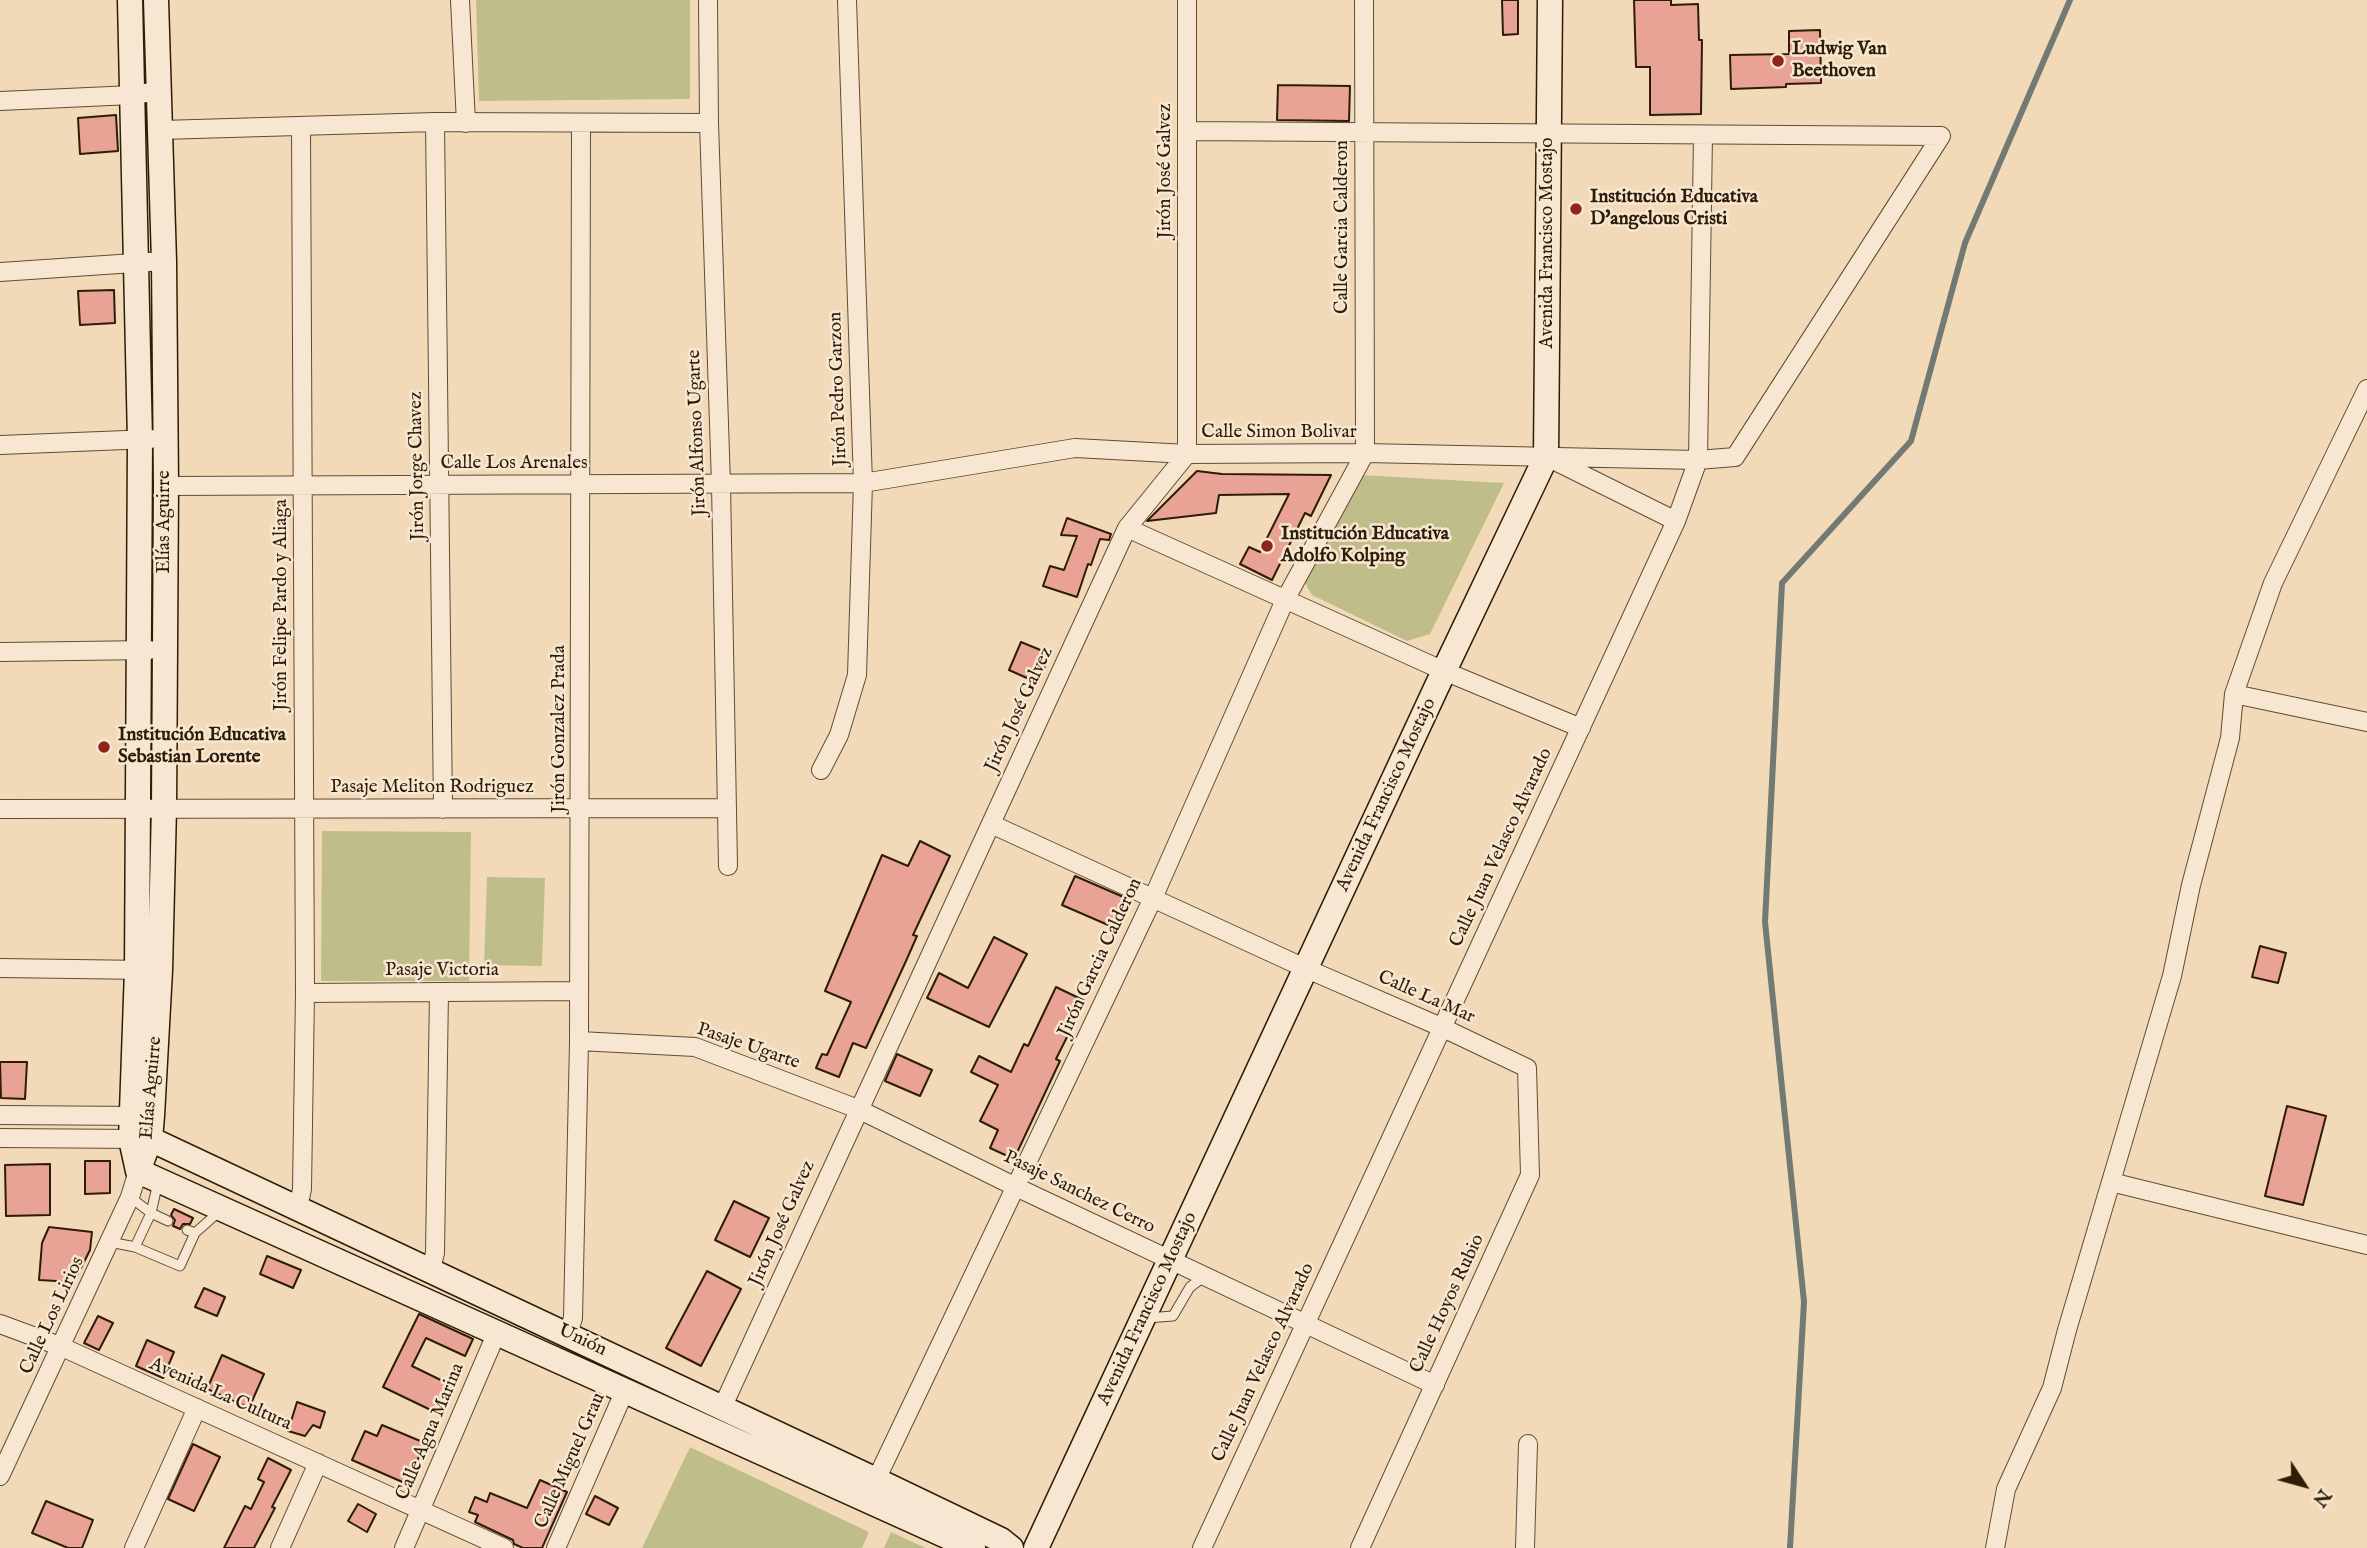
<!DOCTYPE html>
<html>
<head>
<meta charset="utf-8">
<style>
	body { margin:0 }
	#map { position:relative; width:2367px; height:1548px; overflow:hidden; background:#f2dab9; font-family:"IM FELL English",serif }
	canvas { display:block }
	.north { position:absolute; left:2269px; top:1450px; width:70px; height:70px; -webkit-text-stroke:5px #f7e7d2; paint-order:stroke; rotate:126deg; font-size:19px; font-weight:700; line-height:28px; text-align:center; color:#2d1c06 }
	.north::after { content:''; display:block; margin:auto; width:24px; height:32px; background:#2d1c06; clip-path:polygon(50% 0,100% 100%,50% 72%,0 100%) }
</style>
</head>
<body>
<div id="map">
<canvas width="2367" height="1548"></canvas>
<div class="north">N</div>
</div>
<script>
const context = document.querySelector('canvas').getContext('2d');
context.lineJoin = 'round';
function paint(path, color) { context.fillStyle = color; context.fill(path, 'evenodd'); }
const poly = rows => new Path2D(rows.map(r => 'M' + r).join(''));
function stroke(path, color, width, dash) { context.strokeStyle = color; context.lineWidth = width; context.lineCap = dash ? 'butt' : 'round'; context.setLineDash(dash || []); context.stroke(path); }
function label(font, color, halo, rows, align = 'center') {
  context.font = font + ' "IM FELL English",serif'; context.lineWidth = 5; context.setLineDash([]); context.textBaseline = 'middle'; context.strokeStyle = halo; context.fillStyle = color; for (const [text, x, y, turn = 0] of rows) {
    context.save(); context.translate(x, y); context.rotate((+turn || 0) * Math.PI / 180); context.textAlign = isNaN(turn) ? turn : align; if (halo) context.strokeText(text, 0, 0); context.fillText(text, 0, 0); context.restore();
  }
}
paint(poly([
	[476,0,690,0,690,99,479,101],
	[1360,475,1504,483,1430,634,1407,641,1312,595,1304,581],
	[322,831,471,832,469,981,321,981],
	[487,877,545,878,542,966,484,965],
	[690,1447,869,1532,862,1548,642,1548],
	[891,1532,926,1548,884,1548]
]), '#bfbe8b');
stroke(poly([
	[1790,1548,1804,1302,1765,922,1782,583,1911,441,1965,243,2070,0]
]), '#737973', 6);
const building = poly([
	[1502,0,1518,0,1518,34,1503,35,1502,0],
	[1634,0,1671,0,1671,5,1698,4,1699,40,1702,40,1701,114,1650,115,1650,67,1636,67,1634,0],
	[1820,30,1821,83,1786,84,1786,87,1731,89,1730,55,1789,54,1789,31,1820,30],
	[1278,85,1350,86,1349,121,1277,120,1278,85],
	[116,115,118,151,80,154,78,118,116,115],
	[114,290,115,323,80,325,78,291,114,290],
	[1197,471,1222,474,1331,475,1311,516,1305,513,1272,580,1240,564,1249,547,1260,552,1289,494,1219,495,1216,513,1147,521,1197,471],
	[1067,518,1111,534,1109,540,1100,539,1091,565,1088,564,1077,597,1043,586,1050,566,1064,570,1077,536,1061,535,1067,518],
	[1021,642,1050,654,1038,683,1009,670,1021,642],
	[920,841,950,856,913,935,917,936,906,961,866,1048,853,1043,839,1077,816,1068,822,1054,827,1055,851,1002,825,991,882,855,908,866,920,841],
	[1075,876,1128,899,1115,928,1062,905,1075,876],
	[994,937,1027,954,989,1027,927,998,939,973,968,988,994,937],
	[2260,946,2286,953,2278,983,2252,977,2260,946],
	[1056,987,1085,1001,1056,1059,1060,1061,1014,1159,990,1148,998,1130,980,1121,998,1085,971,1072,979,1056,1011,1072,1024,1044,1028,1046,1056,987],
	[897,1054,932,1070,920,1096,885,1081,897,1054],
	[0,1062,27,1062,25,1099,1,1098,0,1062],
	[2287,1106,2326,1116,2303,1205,2265,1196,2287,1106],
	[85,1161,110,1161,110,1193,85,1194,85,1161],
	[50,1164,50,1215,6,1216,5,1165,50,1164],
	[734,1201,769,1218,750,1257,715,1240,734,1201],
	[174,1209,193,1218,190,1224,183,1224,180,1229,173,1226,175,1220,171,1215,174,1209],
	[49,1227,92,1232,90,1250,74,1282,39,1280,42,1243,49,1227],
	[267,1256,301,1270,293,1288,260,1274,267,1256],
	[707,1271,741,1289,701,1366,666,1348,707,1271],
	[204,1288,225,1297,217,1316,195,1307,204,1288],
	[419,1314,473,1339,465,1356,426,1338,412,1366,451,1385,437,1413,383,1387,419,1314],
	[98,1316,113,1323,99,1350,84,1343,98,1316],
	[147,1340,174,1352,163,1378,136,1366,147,1340],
	[222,1355,264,1374,249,1408,207,1389,222,1355],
	[297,1402,325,1412,320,1428,313,1425,305,1436,288,1431,297,1402],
	[382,1425,425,1443,407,1484,352,1460,365,1431,377,1436,382,1425],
	[193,1444,220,1457,194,1511,168,1499,193,1444],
	[268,1458,291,1470,272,1507,275,1508,254,1548,224,1548,245,1506,251,1509,264,1482,258,1479,268,1458],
	[540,1480,567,1492,542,1548,523,1548,514,1544,513,1540,475,1522,478,1515,469,1512,475,1497,487,1502,490,1493,527,1508,540,1480],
	[595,1496,618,1508,609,1525,586,1514,595,1496],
	[46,1501,93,1520,82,1548,68,1548,32,1533,46,1501],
	[358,1504,376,1514,367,1532,348,1521,358,1504]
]);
paint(building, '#e8a396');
stroke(building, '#2d1c06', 2);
const lane = poly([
	[158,1182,151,1213,168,1221],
	[187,1230,195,1233,221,1210],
	[110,1242,135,1247,151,1213,130,1197],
	[135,1247,180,1266,195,1233],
	[1147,1318,1173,1316,1190,1287,1205,1276]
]);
const street = poly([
	[460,0,466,123],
	[708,0,709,123,721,484,728,866],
	[0,101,132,95,159,91],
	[435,122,443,809],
	[161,130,435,122,709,123],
	[1187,131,1941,136],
	[0,272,164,261],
	[0,445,151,439],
	[1553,460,1676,521],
	[166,486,863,483,1075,448,1187,454,1365,453,1698,460,1735,457,1941,136],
	[1127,528,1444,671,1581,728],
	[0,652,150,650],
	[2234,694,2367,722],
	[821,770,839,735,857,675,863,483,847,0],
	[0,809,727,808],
	[991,824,1307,969,1441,1027,1527,1068,1530,1175,1360,1548],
	[0,968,146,970],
	[305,993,579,991],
	[579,1041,695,1047,858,1109,1016,1187,1435,1385],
	[0,1115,141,1116],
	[0,1138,140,1139],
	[2111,1182,2367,1245],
	[298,1208,302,1189,305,993,301,127],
	[431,1269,435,1253,439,992],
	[0,1324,62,1347,504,1548],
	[568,1334,573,1318,579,1041,581,123],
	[722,1408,1127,528,1187,454,1187,0],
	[0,1476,130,1197,138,1171],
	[876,1480,1153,898,1285,600,1365,453,1364,0],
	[134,1548,197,1408],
	[280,1548,318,1463],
	[404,1548,497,1332],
	[556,1548,625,1390],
	[1202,1548,1676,521,1698,460,1703,135],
	[1525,1548,1528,1444],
	[1995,1548,2006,1489,2052,1388,2067,1330,2172,976,2191,885,2230,738,2234,694,2273,583,2367,389]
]);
const secondary = poly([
	[130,0,140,440,137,970,131,1139,138,1171],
	[150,1139,876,1480,1001,1540,1011,1548],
	[138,1171,150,1139,152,1116,160,970,164,808,166,486,164,261,156,0],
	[138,1171,973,1548],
	[1036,1548,1444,671,1546,457,1550,0]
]);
stroke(lane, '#5e4c33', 11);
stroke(street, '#5e4c33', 20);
stroke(secondary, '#2d1c06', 27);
stroke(lane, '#f7e7d2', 9);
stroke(street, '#f7e7d2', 18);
stroke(secondary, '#f7e7d2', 24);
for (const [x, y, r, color] of [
	[1778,61,7,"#8f2418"],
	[1576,209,7,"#8f2418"],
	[1267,546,7,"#8f2418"],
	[104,747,7,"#8f2418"]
]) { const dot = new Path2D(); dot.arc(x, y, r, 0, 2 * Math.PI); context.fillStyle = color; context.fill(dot); stroke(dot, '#f7e7d2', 2.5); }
label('bold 19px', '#2d1c06', '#f7e7d2', [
	["Ludwig Van",1792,50],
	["Beethoven",1792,72],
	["Institución Educativa",1590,198],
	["D'angelous Cristi",1590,220],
	["Institución Educativa",1281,535],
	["Adolfo Kolping",1281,557],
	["Institución Educativa",118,736],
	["Sebastian Lorente",118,758]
], 'left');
label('19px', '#2d1c06', '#f7e7d2', [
	["Jirón José Galvez",1166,171,-90],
	["Calle Garcia Calderon",1343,227,-90],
	["Avenida Francisco Mostajo",1548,243,-90],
	["Jirón Pedro Garzon",839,389,-92],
	["Jirón Alfonso Ugarte",698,433,-92],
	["Calle Simon Bolivar",1279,433],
	["Calle Los Arenales",514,464],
	["Jirón Jorge Chavez",418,466,-91],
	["Elías Aguirre",165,522,-90],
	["Jirón Felipe Pardo y Aliaga",282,605,-90],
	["Jirón José Galvez",1020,710,-65],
	["Jirón Gonzalez Prada",560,729,-90],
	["Pasaje Meliton Rodriguez",432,788],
	["Avenida Francisco Mostajo",1387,795,-65],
	["Calle Juan Velasco Alvarado",1502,848,-65],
	["Jirón Garcia Calderon",1101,958,-65],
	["Pasaje Victoria",442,971],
	["Calle La Mar",1426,998,24],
	["Pasaje Ugarte",748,1047,19],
	["Elías Aguirre",152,1088,-85],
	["Pasaje Sanchez Cerro",1079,1193,26],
	["Jirón José Galvez",783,1224,-66],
	["Calle Hoyos Rubio",1448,1304,-65],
	["Avenida Francisco Mostajo",1148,1309,-65],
	["Calle Los Lirios",53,1316,-65],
	["Unión",582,1341,25],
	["Calle Juan Velasco Alvarado",1264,1363,-65],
	["Avenida La Cultura",220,1395,24],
	["Calle Agua Marina",431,1432,-67],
	["Calle Miguel Grau",571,1461,-66]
]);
</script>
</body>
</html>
